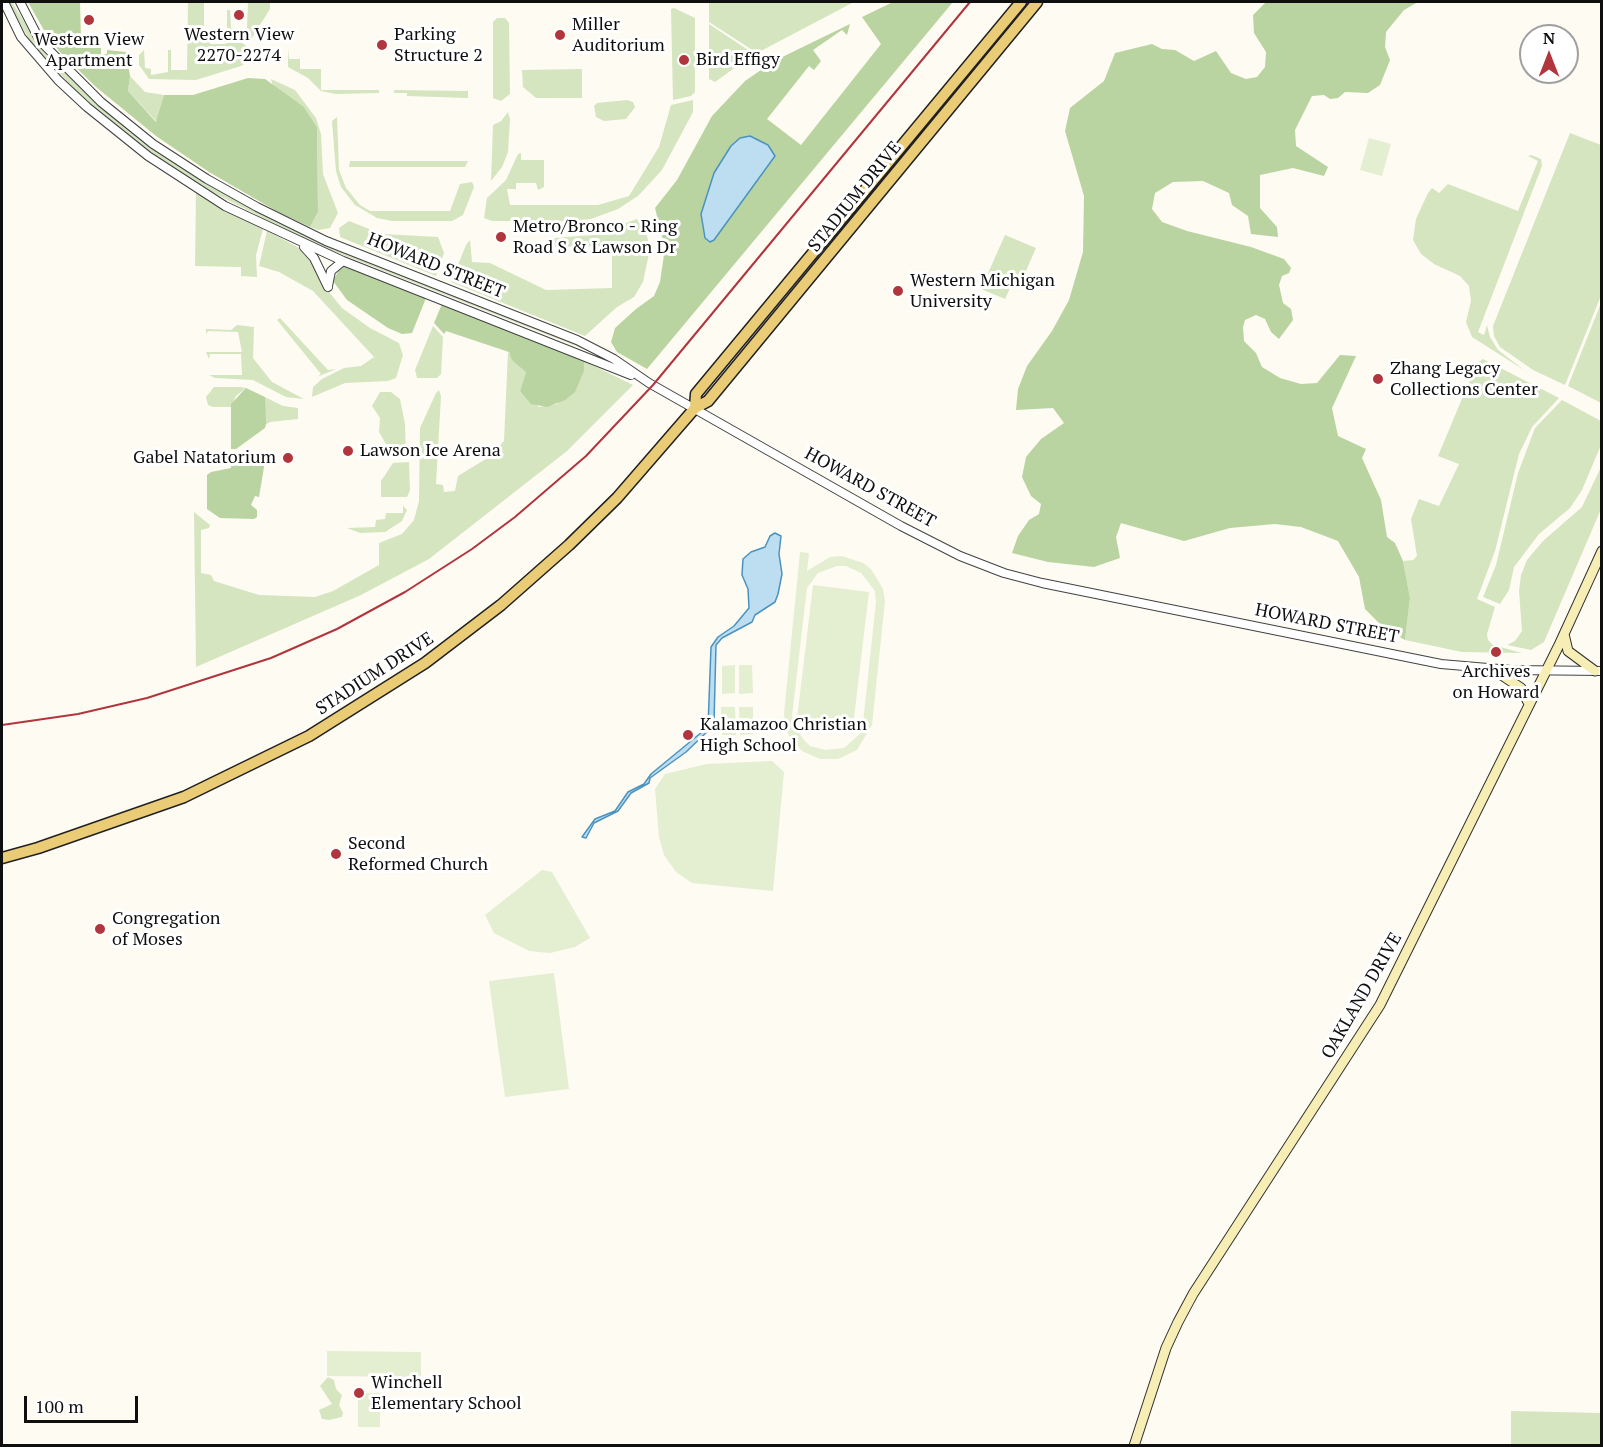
<!DOCTYPE html>
<html>
<head>
<meta charset="utf-8">
<style>
	body { margin:0 }
	#map { position:relative; width:1603px; height:1447px; overflow:hidden; background:#fefbf3; font-family:"PT Serif",serif }
	canvas { display:block }
	.frame { position:absolute; inset:0; border:3px solid #0f0f0f; pointer-events:none }
	.north { position:absolute; left:1519px; top:24px; width:60px; height:60px; box-sizing:border-box; background:#fff; border:2px solid #9f9f9f; border-radius:50%; rotate:0deg; font-size:16px; font-weight:700; line-height:24px; text-align:center; color:#0f0f0f }
	.north::after { content:''; display:block; margin:auto; width:21px; height:27px; background:#b1353d; clip-path:polygon(50% 0,100% 100%,50% 72%,0 100%) }
	.scale { position:absolute; left:24px; top:1396px; width:114px; height:27px; box-sizing:border-box; border:3px solid #0f0f0f; border-top:0; padding-left:8px; font-size:18px; line-height:21px; white-space:nowrap; color:#0f0f0f; -webkit-text-stroke:4px #fff; paint-order:stroke }
</style>
</head>
<body>
<div id="map">
<canvas width="1603" height="1447"></canvas>
<div class="frame"></div>
<div class="north">N</div>
<div class="scale">100 m</div>
</div>
<script>
const context = document.querySelector('canvas').getContext('2d');
context.lineJoin = 'round';
function paint(path, color) { context.fillStyle = color; context.fill(path, 'evenodd'); }
const poly = rows => new Path2D(rows.map(r => 'M' + r).join(''));
function stroke(path, color, width, dash) { context.strokeStyle = color; context.lineWidth = width; context.lineCap = dash ? 'butt' : 'round'; context.setLineDash(dash || []); context.stroke(path); }
function label(font, color, halo, rows, align = 'center') {
  context.font = font + ' "PT Serif",serif'; context.lineWidth = 6; context.setLineDash([]); context.textBaseline = 'middle'; context.strokeStyle = halo; context.fillStyle = color; for (const [text, x, y, turn = 0] of rows) {
    context.save(); context.translate(x, y); context.rotate((+turn || 0) * Math.PI / 180); context.textAlign = isNaN(turn) ? turn : align; if (halo) context.strokeText(text, 0, 0); context.fillText(text, 0, 0); context.restore();
  }
}
paint(poly([
	[8,2,12,2,42,51,84,91,166,157,202,181,248,207,315,239,564,339,594,353,310,242,212,192,152,153,77,92,31,43],
	[188,2,204,2,204,26,198,27,199,37,209,37,210,44,226,44,226,39,236,38,249,48,248,61,241,66,196,80,149,79,139,65,139,55,144,50,145,68,151,69,151,75,168,72,168,50,171,50,171,70,187,70],
	[248,2,270,2,270,9,252,38,227,28,227,10,230,10,231,28,247,28],
	[709,2,854,2,757,53,709,22],
	[674,8,695,18,695,92,691,96,673,100,671,9],
	[497,18,505,18,509,23,510,94,501,101,493,98,493,22],
	[709,24,754,54,715,82,709,79],
	[288,48,289,59,300,59,300,69,321,69,321,90,379,90,379,93,336,94,321,91,308,78,288,67],
	[582,69,582,98,536,98,523,87,522,70],
	[130,76,145,92,164,95,157,122,128,91],
	[271,79,295,90,316,118,321,134,323,174,338,213,330,228,318,230,310,227,318,212,317,127,304,107,273,87],
	[394,90,468,91,468,98,407,96,407,93,394,93],
	[627,100,633,102,635,107,626,119,604,121,596,117,594,106,597,103],
	[693,100,693,112,662,170,638,196,618,209,591,219,568,221,492,221,484,218,487,198,506,180,518,154,521,153,521,160,544,160,544,187,538,190,536,183,516,183,516,189,507,189,510,205,598,205,629,196,659,147,671,105],
	[508,112,510,119,508,152,502,167,491,181,493,125,501,121],
	[337,117,339,170,346,188,360,205,370,211,450,211,460,184,472,182,474,187,463,215,452,221,392,221,377,218,355,205,341,187,336,171,332,121],
	[1570,133,1601,145,1602,293,1565,385,1533,370,1500,347,1494,336,1493,326],
	[1531,155,1541,159,1542,166,1478,332,1484,335,1487,325,1490,337,1498,350,1524,370,1472,337,1466,322,1471,301,1469,286,1460,276,1434,264,1421,254,1413,240,1416,219,1428,193,1432,188,1439,193,1448,184,1518,211,1538,161,1528,156],
	[350,161,468,161,465,167,349,167],
	[196,192,263,229,256,255,257,277,241,276,241,267,195,266],
	[637,219,645,227,650,249,643,282,634,297,617,307,585,336,451,282,466,245,470,240,472,262,490,263,546,290,612,288,612,246,555,247,554,238,593,235],
	[349,221,382,234,438,237,444,253,436,276,340,237,339,228],
	[267,231,307,252,324,286,342,308,370,328,399,343,403,355,396,378,388,381,345,383,312,397,313,387,322,379,344,368,361,366,374,357,313,291,279,272,259,266],
	[1005,235,1036,248,1019,287,1012,284,1005,299,981,289],
	[1601,303,1601,403,1568,386],
	[280,318,328,370,336,369,317,377,321,374,277,320],
	[237,325,254,327,253,358,272,382,304,399,286,397,253,380,215,378,209,375,242,375,241,354,210,354,209,359,206,352,242,352,238,332,208,331,206,334,206,329,231,330],
	[433,326,443,337,441,374,437,378,417,378,415,370],
	[508,352,526,372,520,391,539,407,557,404,584,371,584,361,633,385,567,451,429,559,361,595,196,667,194,512,210,525,209,528,201,530,201,573,211,575,214,581,259,595,315,597,333,591,379,565,379,543,402,534,414,520,419,501,420,428,436,393,439,390,441,396,436,484,443,485,444,492,455,491,458,476,489,457,504,441],
	[1483,359,1559,398,1532,427,1519,454,1495,551,1477,599,1495,607,1487,634,1488,640,1493,645,1522,653,1462,652,1405,640,1410,598,1403,561,1413,560,1417,556,1411,519,1419,499,1439,506,1459,464,1438,456,1477,363],
	[214,387,240,387,246,388,236,396,231,407,213,407,208,405,206,397],
	[380,392,391,392,400,399,405,424,406,457,393,456,379,432,380,418,372,406],
	[265,397,283,406,298,408,298,419,270,422,265,425],
	[1562,400,1601,421,1601,445,1582,490,1570,508,1539,534,1514,567,1509,590,1500,604,1483,597,1496,565,1518,473,1535,428],
	[409,462,410,490,407,497,381,497,381,481,393,463],
	[1601,467,1601,509,1544,642,1531,650,1507,645,1515,641,1522,631,1519,591,1521,575,1527,560,1543,541,1582,507],
	[403,506,407,510,402,521,385,532,360,533,347,528,375,527,376,520,385,519,386,513,403,513],
	[328,1377,334,1380,336,1389,342,1395,339,1405,343,1413,342,1417,329,1420,322,1419,319,1410,332,1404,320,1386],
	[1511,1411,1601,1413,1601,1445,1511,1445]
]), '#d4e5bf');
paint(poly([
	[28,2,80,2,81,39,101,39,101,54,107,54,107,50,126,52,130,76,128,91,156,122,164,95,193,95,248,78,265,79,304,107,317,127,318,212,310,227,278,212,209,172,156,136,96,87,60,52,49,39],
	[893,2,953,2,647,369,617,352,611,342,615,328,636,309,654,296,660,282,665,248,655,208,677,180,712,116,745,81,774,61,850,24,847,35,842,30,813,50,821,61,814,70,809,66,767,119,801,145,881,44,862,17],
	[1266,2,1418,2,1404,10,1386,32,1385,47,1390,60,1380,85,1368,93,1345,92,1338,98,1330,99,1324,95,1312,96,1295,130,1296,146,1328,167,1324,176,1293,168,1260,175,1260,208,1277,227,1278,237,1251,234,1248,216,1232,205,1229,193,1203,181,1173,182,1155,193,1152,209,1162,222,1187,231,1251,247,1284,259,1291,268,1289,273,1282,276,1279,285,1283,303,1291,309,1293,320,1279,339,1271,332,1265,319,1256,315,1245,320,1243,327,1244,341,1256,353,1262,367,1280,378,1301,384,1317,383,1340,355,1356,356,1332,408,1338,436,1366,449,1362,458,1381,500,1387,537,1395,543,1403,561,1410,598,1405,640,1382,626,1365,609,1359,577,1338,541,1301,527,1275,524,1230,528,1184,541,1121,523,1116,537,1120,558,1094,567,1048,562,1012,553,1018,536,1029,520,1039,514,1041,504,1031,496,1022,477,1026,457,1041,439,1064,423,1053,408,1016,410,1018,389,1027,366,1052,331,1069,300,1083,252,1084,196,1065,131,1070,108,1104,81,1115,53,1152,44,1162,49,1175,50,1194,61,1216,51,1231,73,1246,79,1257,77,1265,67,1266,52,1254,33,1253,15],
	[341,266,346,266,426,298,412,333,402,334,388,328,347,300,333,281],
	[442,304,584,361,584,371,575,392,565,400,547,407,531,404,520,391,526,372,512,360,509,352,446,331,444,334,434,323],
	[246,388,265,397,266,424,265,428,236,449,231,449,231,404],
	[231,452,266,455,259,497,255,496,251,505,257,510,257,517,254,519,220,518,207,509,207,475,211,472,231,468]
]), '#b9d4a0');
paint(poly([
	[1369,138,1391,144,1382,176,1360,170],
	[800,552,809,553,807,571,830,557,842,556,863,563,871,569,883,589,885,601,872,725,857,750,838,759,820,759,802,751,789,736,785,725,784,713],
	[837,566,846,566,861,573,875,591,876,602,862,732,844,748,826,750,810,746,804,740,794,726,792,716,807,588,818,573],
	[813,585,869,592,853,726,797,719],
	[735,665,735,693,722,694,722,666],
	[739,665,752,665,753,693,739,694],
	[721,707,735,707,736,735,722,735],
	[739,707,753,707,753,734,740,735],
	[772,761,784,772,773,891,692,883,676,872,664,855,659,837,655,789,665,774,707,764],
	[542,870,552,872,590,938,575,947,550,953,529,951,494,933,485,915],
	[554,973,569,1089,505,1097,489,981],
	[327,1351,421,1352,421,1377,327,1376],
	[358,1393,380,1393,380,1427,358,1427]
]), '#e4eed0');
const water = poly([
	[750,136,768,145,775,156,714,240,710,242,705,238,701,214,714,173,731,146,740,138,750,136],
	[775,533,781,536,779,554,782,574,778,594,775,602,755,615,752,622,722,638,716,645,714,722,710,729,686,752,650,778,649,783,631,793,618,811,594,823,586,838,582,837,595,819,615,811,628,792,644,784,651,774,708,727,711,647,718,637,734,626,749,608,748,589,742,575,743,559,751,552,765,547,770,536,775,533]
]);
paint(water, '#bddef0');
stroke(water, '#4b93bf', 1.5);
const tertiary = poly([
	[4,2,21,37,58,80,87,107,148,156,225,206,343,261,631,375],
	[20,2,40,41,101,102,153,144,207,179,257,207,326,241,577,340,614,359,649,383,901,526,960,556,1004,573,1042,583,1441,664,1511,670,1602,671],
	[304,247,314,258,328,287],
	[328,286,331,271,343,261]
]);
const secondary = poly([
	[1564,634,1568,651,1595,671],
	[1494,670,1521,688,1529,704],
	[1134,1446,1166,1348,1178,1322,1193,1294,1380,1005,1559,645,1602,551]
]);
const primary = poly([
	[695,408,696,394,1021,2],
	[2,858,38,848,184,797,309,736,425,663,501,605,569,545,617,498,695,408,708,401,1037,2]
]);
stroke(tertiary, '#424242', 10);
stroke(secondary, '#313131', 11);
stroke(primary, '#202020', 13);
stroke(tertiary, '#fff', 8);
stroke(secondary, '#f7eeb5', 9);
stroke(primary, '#eacc77', 10);
stroke(poly([
	[2,725,78,714,147,698,271,658,337,629,405,592,472,549,515,517,586,456,653,385,970,2]
]), '#b1353d', 2);
for (const [x, y, r, color] of [
	[239,15,6,"#b1353d"],
	[89,20,6,"#b1353d"],
	[560,35,6,"#b1353d"],
	[382,45,6,"#b1353d"],
	[684,60,6,"#b1353d"],
	[501,237,6,"#b1353d"],
	[898,291,6,"#b1353d"],
	[1378,379,6,"#b1353d"],
	[348,451,6,"#b1353d"],
	[288,458,6,"#b1353d"],
	[1496,652,6,"#b1353d"],
	[688,735,6,"#b1353d"],
	[336,854,6,"#b1353d"],
	[100,929,6,"#b1353d"],
	[359,1393,6,"#b1353d"]
]) { const dot = new Path2D(); dot.arc(x, y, r, 0, 2 * Math.PI); context.fillStyle = color; context.fill(dot); stroke(dot, '#fff', 2); }
label('18px', '#0f0f0f', '#fff', [
	["Miller",572,25],
	["Auditorium",572,46],
	["Western View",239,35,"center"],
	["2270-2274",239,56,"center"],
	["Parking",394,35],
	["Structure 2",394,56],
	["Western View",89,40,"center"],
	["Apartment",89,61,"center"],
	["Bird Effigy",696,60],
	["Metro/Bronco - Ring",513,227],
	["Road S & Lawson Dr",513,248],
	["Western Michigan",910,281],
	["University",910,302],
	["Zhang Legacy",1390,369],
	["Collections Center",1390,390],
	["Lawson Ice Arena",360,451],
	["Gabel Natatorium",276,458,"right"],
	["Archives",1496,672,"center"],
	["on Howard",1496,693,"center"],
	["Kalamazoo Christian",700,725],
	["High School",700,746],
	["Second",348,844],
	["Reformed Church",348,865],
	["Congregation",112,919],
	["of Moses",112,940],
	["Winchell",371,1383],
	["Elementary School",371,1404]
], 'left');
label('18px', '#0f0f0f', '#fff', [
	["STADIUM DRIVE",855,197,-51],
	["HOWARD STREET",436,266,22],
	["HOWARD STREET",870,488,29],
	["HOWARD STREET",1327,624,11],
	["STADIUM DRIVE",375,674,-33],
	["OAKLAND DRIVE",1362,996,-60]
]);
</script>
</body>
</html>
